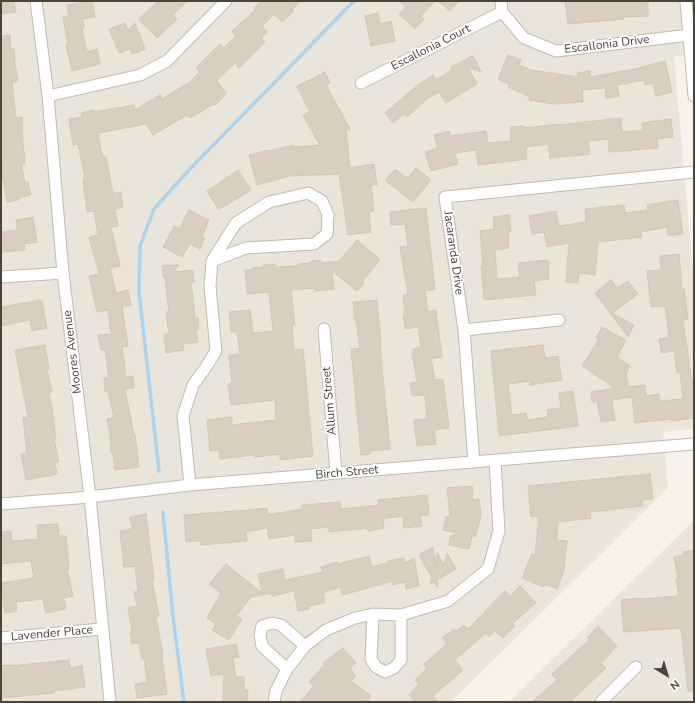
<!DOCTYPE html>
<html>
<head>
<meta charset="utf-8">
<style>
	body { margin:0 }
	#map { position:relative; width:695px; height:703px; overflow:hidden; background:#f6f3ec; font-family:"Nunito Sans",sans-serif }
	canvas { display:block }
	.frame { position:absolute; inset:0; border:2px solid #4b4439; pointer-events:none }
	.north { position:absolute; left:647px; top:655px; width:40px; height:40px; -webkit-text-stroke:3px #fff; paint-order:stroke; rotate:142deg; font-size:11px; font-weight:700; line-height:16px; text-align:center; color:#4b4439 }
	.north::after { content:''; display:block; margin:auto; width:14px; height:18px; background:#4b4439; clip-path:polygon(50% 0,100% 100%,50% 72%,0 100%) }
</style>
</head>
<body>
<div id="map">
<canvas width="695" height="703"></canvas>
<div class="frame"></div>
<div class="north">N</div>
</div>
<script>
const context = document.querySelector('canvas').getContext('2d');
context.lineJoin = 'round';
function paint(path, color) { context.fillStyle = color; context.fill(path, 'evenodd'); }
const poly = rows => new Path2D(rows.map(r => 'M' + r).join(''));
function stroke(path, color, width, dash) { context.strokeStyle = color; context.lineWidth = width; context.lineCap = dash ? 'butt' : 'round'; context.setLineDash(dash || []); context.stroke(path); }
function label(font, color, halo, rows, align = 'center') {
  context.font = font + ' "Nunito Sans",sans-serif'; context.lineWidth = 3.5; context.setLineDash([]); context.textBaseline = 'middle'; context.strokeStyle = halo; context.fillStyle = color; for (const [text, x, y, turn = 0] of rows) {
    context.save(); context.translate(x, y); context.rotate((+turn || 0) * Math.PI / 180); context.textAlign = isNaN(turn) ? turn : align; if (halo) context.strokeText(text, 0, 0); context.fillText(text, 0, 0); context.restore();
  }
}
paint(poly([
	[1,1,694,1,694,54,674,57,694,282,694,429,663,432,668,488,451,702,1,702],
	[694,520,694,702,509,702]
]), '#eae5da');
stroke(poly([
	[159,471,139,292,140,246,154,209,188,171,354,1],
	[163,512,173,617,184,702]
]), '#a9d4f2', 3.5);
const building = poly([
	[1,1,14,1,16,12,1,14,1,1],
	[92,1,95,17,83,19,84,28,82,29,87,52,97,49,100,64,72,71,66,45,68,44,63,17,69,16,67,5,92,1],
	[158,1,187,1,173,15,177,19,157,38,139,19,158,1],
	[261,1,301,1,292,10,294,11,282,22,274,14,262,26,267,32,261,38,265,42,239,68,235,63,216,81,227,93,215,105,214,104,190,118,187,115,153,135,146,124,98,133,102,156,106,156,113,194,121,192,123,207,115,209,118,226,111,227,120,266,110,268,116,293,128,290,131,305,122,306,128,346,122,347,126,377,133,376,134,388,125,389,134,435,135,435,139,467,115,470,113,453,111,453,110,438,111,438,107,419,114,418,108,391,105,392,104,378,109,378,105,349,101,350,98,335,111,334,108,310,97,312,89,276,99,274,93,250,92,250,89,237,98,235,94,211,87,212,83,179,85,178,78,144,73,145,69,119,82,117,81,113,94,110,95,112,134,105,135,110,160,95,162,99,190,82,200,72,196,68,220,44,224,48,236,36,232,31,255,10,254,8,261,1],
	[399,1,435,1,421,16,424,19,415,29,399,14,406,7,399,1],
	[438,1,459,1,450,11,438,1],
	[565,1,648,1,648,16,623,17,624,19,568,24,565,1],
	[378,13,380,24,391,21,395,41,371,46,365,16,378,13],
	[125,23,128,30,135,23,145,49,132,54,130,49,119,53,109,29,125,23],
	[10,35,11,49,14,49,15,63,18,81,12,83,16,118,22,117,23,130,22,130,25,164,21,164,25,183,28,182,31,195,18,198,18,200,7,202,2,174,3,174,1,156,1,36,10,35],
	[508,55,521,60,519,65,531,70,578,77,577,73,590,71,590,77,641,68,641,67,665,61,672,92,656,96,653,83,645,85,644,80,617,85,619,96,606,98,605,88,582,90,583,102,554,104,529,100,530,97,508,87,509,84,498,79,508,55],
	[473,56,481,72,468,67,477,84,446,103,439,92,428,98,407,117,404,114,393,123,385,113,419,84,433,75,436,80,452,70,451,67,473,56],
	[325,72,330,83,326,85,350,129,346,131,350,168,374,164,377,185,371,185,374,211,369,212,371,232,348,235,339,174,290,176,257,185,249,155,268,150,269,151,293,145,294,147,320,145,303,115,310,112,297,86,325,72],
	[621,118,622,132,643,130,642,123,671,119,673,137,657,139,658,148,609,152,608,139,588,141,590,154,550,158,548,144,526,147,527,159,478,165,476,150,455,153,458,164,431,171,425,152,438,148,434,135,449,131,450,136,486,131,488,143,511,141,510,127,524,126,524,128,558,124,558,125,621,118],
	[416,168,431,180,413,202,385,180,395,169,407,178,416,168],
	[238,170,251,190,225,206,218,209,207,191,238,170],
	[678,200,683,234,668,236,667,227,641,232,642,237,598,242,595,275,579,273,578,283,566,282,569,243,547,247,544,232,532,234,529,216,556,211,559,226,586,222,585,209,624,205,625,213,648,210,647,205,678,200],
	[426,208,435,289,425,291,428,312,436,310,442,357,431,359,435,380,443,379,449,428,434,430,436,444,417,446,414,420,427,419,425,395,412,396,410,383,417,382,412,353,413,352,413,349,421,347,418,327,405,329,403,315,405,315,403,295,408,294,400,247,408,246,405,224,391,225,390,212,426,208],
	[189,210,209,220,202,236,205,238,200,249,190,244,182,257,163,247,174,226,180,228,189,210],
	[509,215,511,232,508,232,509,248,495,250,497,279,520,277,518,263,548,260,549,279,534,281,536,295,484,300,481,266,483,266,480,231,494,229,493,217,509,215],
	[33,217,37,242,24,244,25,250,1,252,1,232,17,230,16,220,33,217],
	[357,240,380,260,366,277,362,282,364,283,357,291,332,271,334,289,315,291,314,288,291,290,295,325,292,325,294,350,303,349,313,456,280,460,280,454,255,457,254,455,220,459,219,450,210,451,207,420,232,417,232,425,276,420,275,400,231,405,228,384,232,383,229,355,240,354,237,332,231,332,229,312,250,310,253,333,273,331,269,292,247,294,245,270,253,270,252,268,264,267,263,265,275,264,276,267,298,266,298,264,311,263,311,261,321,260,321,263,339,261,357,240],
	[679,254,682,289,684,289,688,319,683,320,692,382,694,382,694,418,671,421,671,419,635,423,632,397,612,400,615,420,601,422,597,401,592,402,591,392,615,388,582,366,599,339,596,338,602,327,626,340,617,357,630,366,626,373,628,387,645,385,646,396,659,394,660,401,683,399,680,372,677,373,674,351,661,353,659,339,669,338,665,306,651,307,647,271,661,270,660,256,679,254],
	[178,265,174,272,193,270,194,282,191,283,195,318,198,318,199,330,196,330,198,342,183,344,184,350,166,353,164,334,169,334,166,312,169,312,165,277,163,277,162,266,178,265],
	[611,280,618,288,628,281,638,294,612,313,634,325,628,337,595,293,611,280],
	[42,300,47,328,32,331,30,320,1,326,1,307,42,300],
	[377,300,381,342,380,342,382,368,390,449,370,451,370,454,361,455,351,349,360,348,356,321,355,321,353,302,377,300],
	[45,345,49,369,47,370,52,392,49,393,52,408,56,439,54,439,59,462,55,463,57,474,26,480,21,454,27,453,23,418,28,417,15,350,45,345],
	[543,345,545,358,558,356,562,380,530,385,530,381,508,384,512,415,526,413,527,420,548,417,547,410,561,408,559,393,573,391,578,426,499,436,491,351,543,345],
	[650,474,653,499,642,500,643,506,590,512,591,518,558,522,557,540,567,541,564,567,565,567,557,589,545,584,544,587,522,578,532,554,535,555,539,516,531,517,528,486,650,474],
	[472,486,473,500,479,499,481,515,476,536,472,536,469,549,449,545,450,537,457,533,443,530,446,516,450,517,447,488,472,486],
	[427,495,429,515,420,516,422,526,404,528,403,516,383,519,384,528,368,531,367,528,329,532,329,527,311,529,312,541,295,542,295,535,269,539,267,528,246,532,247,541,201,545,200,541,186,542,184,515,249,510,267,508,268,515,302,509,302,505,340,502,341,509,379,505,378,500,427,495],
	[146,514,154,580,152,580,159,616,156,617,163,655,162,656,167,694,137,698,135,684,147,682,144,659,142,660,139,643,132,644,130,632,132,631,128,608,137,606,134,592,138,591,135,566,124,567,120,531,132,529,130,517,146,514],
	[58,524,59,536,66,536,69,569,67,569,73,596,64,598,66,609,46,613,43,599,16,602,17,611,5,613,1,583,34,578,31,561,1,564,1,532,11,531,12,541,38,539,37,525,58,524],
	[433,547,435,564,437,553,444,565,447,553,456,569,437,580,438,588,434,582,430,584,432,578,419,555,433,547],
	[694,550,694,691,688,691,681,628,624,632,621,600,641,598,641,599,679,596,676,579,678,579,674,557,684,555,683,552,694,550],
	[369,556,372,567,388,563,388,561,404,558,405,563,414,558,419,586,406,589,405,582,392,585,392,581,343,595,340,587,323,593,325,603,309,606,309,609,298,611,294,591,272,596,272,593,251,597,236,616,242,619,229,640,212,630,216,624,207,618,221,593,209,584,226,564,262,593,258,574,283,569,285,580,323,572,321,567,337,562,338,564,369,556],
	[520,586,536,603,512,624,515,626,503,638,495,631,489,637,486,633,455,660,463,670,433,696,439,702,416,702,409,695,419,684,415,680,427,668,424,664,447,644,442,638,454,629,456,631,464,625,468,629,505,591,510,596,520,586],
	[598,626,617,646,601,663,606,668,570,702,532,702,557,680,552,674,589,640,587,638,598,626],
	[236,644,239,657,233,658,236,677,244,677,244,690,248,690,247,702,223,702,224,674,211,676,206,649,236,644],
	[343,648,356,663,350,668,356,677,351,681,371,696,367,702,300,702,314,686,309,682,324,665,323,663,343,648],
	[69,660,70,668,82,666,85,687,54,691,54,693,1,698,1,666,11,665,11,666,69,660]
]);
paint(building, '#d8cfc1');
stroke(building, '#d3c7b4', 1);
const minor = poly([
	[36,1,48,96,63,273,90,497,110,702],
	[501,1,502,12,524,38,556,51,689,35],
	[686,1,694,96],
	[361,83,502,12],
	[48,96,140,75,167,61,226,1],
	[1,277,63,273],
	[324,329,336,473],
	[464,330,559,320],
	[474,462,464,330,445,197,694,172],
	[190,485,183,416,193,385,204,370,216,351,210,286,212,261,236,223,269,202,308,193,322,201,328,215,327,234,314,244,246,248,212,261],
	[1,504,90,497,190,485,694,444],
	[373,614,371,659,376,667,385,672,394,668,401,660,401,615],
	[1,638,102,629],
	[287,669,262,646,260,635,262,626,272,623,281,625,305,646],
	[274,702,276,691,287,669,305,646,326,630,355,618,373,614,401,615,448,601,488,569,499,531,495,461],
	[601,702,636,667]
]);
stroke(minor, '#c2bbae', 13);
stroke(minor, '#fff', 11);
label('12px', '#4b4439', '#fff', [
	["Escallonia Drive",607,45,-7],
	["Escallonia Court",431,48,-27],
	["Jacaranda Drive",453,253,82],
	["Moores Avenue",73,352,-97],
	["Allum Street",330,401,-95],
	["Birch Street",347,473,-5],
	["Lavender Place",52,634,-5]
]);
</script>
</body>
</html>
